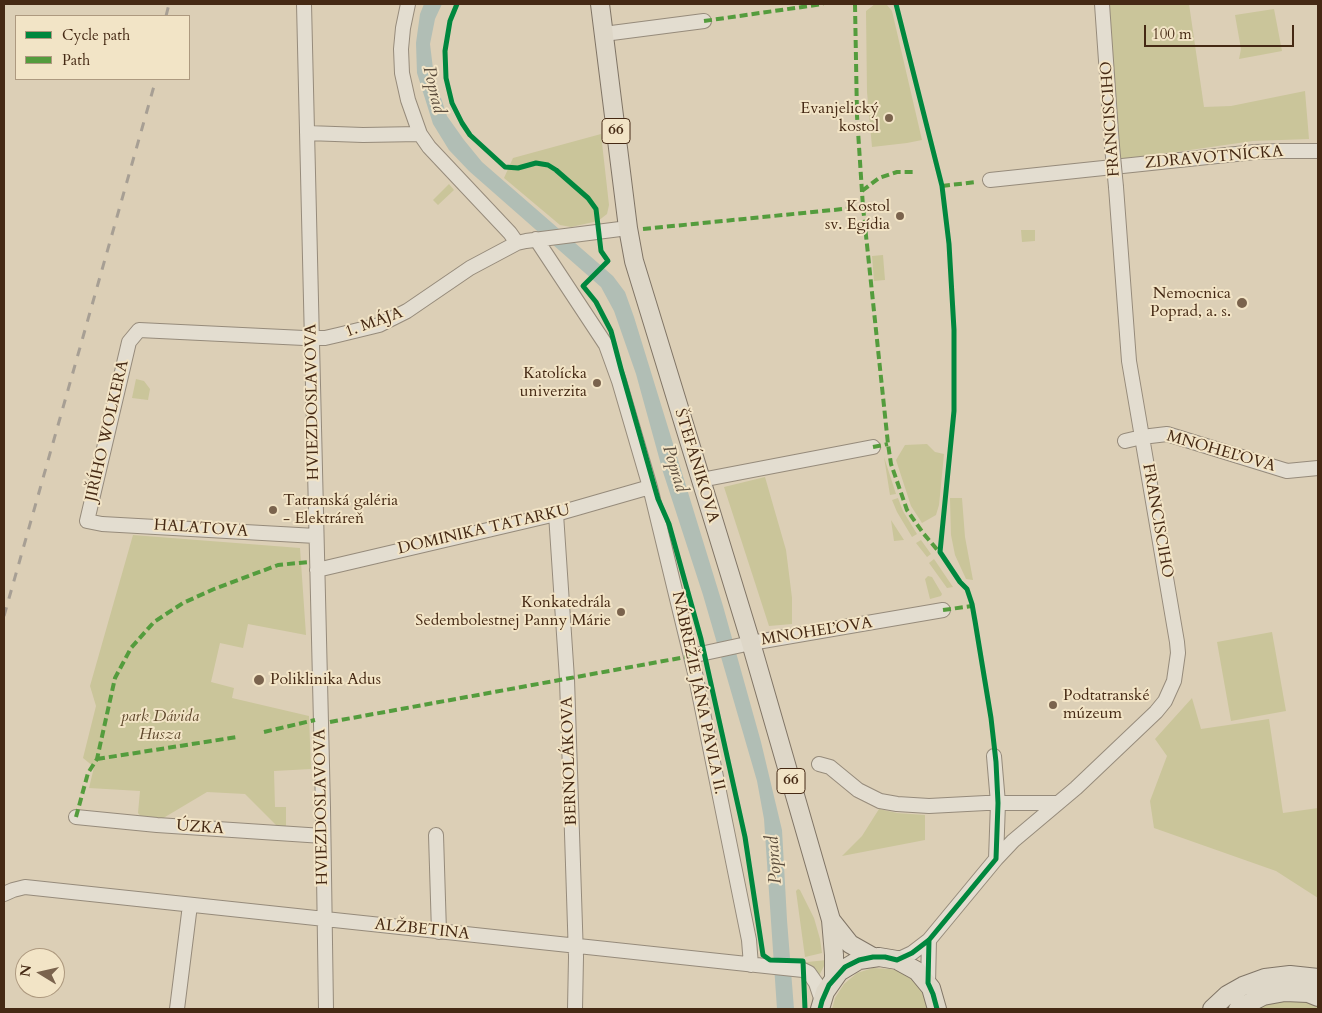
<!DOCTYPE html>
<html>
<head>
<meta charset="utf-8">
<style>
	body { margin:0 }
	#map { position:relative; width:1322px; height:1013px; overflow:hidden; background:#dccfb6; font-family:Cardo,serif }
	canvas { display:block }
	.frame { position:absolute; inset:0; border:5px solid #452914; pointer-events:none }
	.legend { position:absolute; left:15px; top:15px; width:175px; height:65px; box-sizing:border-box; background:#f2e4c6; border:1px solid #ad997f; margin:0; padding:6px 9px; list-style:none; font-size:15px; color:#452914 }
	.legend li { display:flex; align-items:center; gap:10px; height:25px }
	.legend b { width:25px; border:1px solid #ad997f }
	.north { position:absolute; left:15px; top:948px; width:50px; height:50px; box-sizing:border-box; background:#f2e4c6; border:1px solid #ad997f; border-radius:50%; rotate:279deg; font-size:14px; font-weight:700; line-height:20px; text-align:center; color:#452914 }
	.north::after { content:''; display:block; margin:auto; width:18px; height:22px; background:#7a634d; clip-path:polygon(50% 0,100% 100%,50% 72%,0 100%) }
	.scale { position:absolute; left:1144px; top:25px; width:150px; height:22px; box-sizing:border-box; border:2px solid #452914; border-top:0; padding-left:6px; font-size:15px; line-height:18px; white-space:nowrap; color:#452914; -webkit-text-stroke:4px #f2e4c6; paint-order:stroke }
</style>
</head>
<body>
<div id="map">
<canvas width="1322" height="1013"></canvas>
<div class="frame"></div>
<ul class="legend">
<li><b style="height:6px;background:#00873e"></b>Cycle path</li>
<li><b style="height:6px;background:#549c3d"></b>Path</li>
</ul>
<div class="north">N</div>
<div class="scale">100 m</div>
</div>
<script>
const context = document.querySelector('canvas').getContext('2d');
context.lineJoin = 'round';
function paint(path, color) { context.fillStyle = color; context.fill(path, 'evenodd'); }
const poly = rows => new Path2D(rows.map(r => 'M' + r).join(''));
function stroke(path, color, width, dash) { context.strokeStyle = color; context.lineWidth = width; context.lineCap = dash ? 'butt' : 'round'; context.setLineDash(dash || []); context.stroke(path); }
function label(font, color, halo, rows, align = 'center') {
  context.font = font + ' Cardo,serif'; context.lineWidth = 4; context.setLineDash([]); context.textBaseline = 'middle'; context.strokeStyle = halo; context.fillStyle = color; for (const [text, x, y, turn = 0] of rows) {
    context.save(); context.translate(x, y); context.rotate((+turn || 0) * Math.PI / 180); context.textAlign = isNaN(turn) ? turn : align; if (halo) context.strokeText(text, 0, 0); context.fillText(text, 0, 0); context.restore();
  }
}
paint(poly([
	[875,4,884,4,887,5,892,11,922,140,907,143,872,147,867,92,866,11],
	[1108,4,1189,4,1204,107,1231,106,1305,91,1309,139,1253,141,1120,160],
	[1274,9,1282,51,1239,59,1241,49,1235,15],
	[601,134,609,205,607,214,598,221,571,227,560,225,504,178,513,158],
	[449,184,454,190,438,205,433,200],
	[1021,230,1035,230,1035,241,1022,242],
	[883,255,885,280,874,281,872,256],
	[136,379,144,381,150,389,148,400,132,398],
	[927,444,935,452,944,454,939,505,936,515,922,523,911,506,896,460,905,445],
	[884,457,896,494,890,495],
	[765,477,786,550,792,598,792,624,769,626,724,487],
	[898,498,903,511,917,534,912,537,897,512,892,500],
	[950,498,962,498,965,537,973,580,966,579,955,555,951,535],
	[891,520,904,540,894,541],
	[133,535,300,548,306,635,248,624,243,648,220,643,211,682,234,688,232,698,309,716,311,769,274,771,275,807,286,807,286,830,280,829,245,794,207,792,160,820,142,818,138,813,140,791,89,788,94,767,83,758,96,706,90,686],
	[921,540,931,554,927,557,916,543],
	[934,559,953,587,947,588,929,563],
	[928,576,932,577,942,594,941,596,930,599,925,579],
	[1272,632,1286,711,1231,721,1217,642],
	[1192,698,1201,729,1269,719,1283,813,1318,808,1318,898,1276,871,1154,828,1150,801,1167,756,1155,739],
	[879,809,897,813,925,815,925,840,842,856,862,836],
	[798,889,800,890,814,918,820,939,822,953,805,957,796,891],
	[827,960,819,976,804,965,807,962],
	[873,968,890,969,898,971,913,980,923,993,928,1009,832,1009,835,998,844,984,857,973],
	[1287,998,1318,1003,1318,1009,1249,1009,1267,1002]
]), '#cac59a');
paint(poly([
	[424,4,442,4,435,19,430,44,434,77,447,116,464,140,482,162,613,276,625,292,634,317,723,606,761,742,782,830,787,920,794,1009,777,1009,764,819,757,781,703,595,663,472,636,374,614,311,601,287,469,171,449,150,433,124,417,73,416,43,420,14]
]), '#b1beb5');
const minor = poly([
	[304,4,323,808,326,1009],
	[408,4,403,28,401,49,402,73,408,100,420,134,429,147,510,233,517,243],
	[1102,4,1112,146],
	[604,34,704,21],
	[307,133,363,135,420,134],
	[990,180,1255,152,1280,151,1318,151],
	[536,239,606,345,619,381,650,487,695,673,749,940,751,965],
	[1125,441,1142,437,1167,434,1287,471,1318,468],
	[701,480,873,447],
	[556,514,567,679,576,957,575,1009],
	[316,536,102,524,87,521,129,342,139,330,304,338,325,338,338,335,379,325,407,311,470,268,517,243,526,241,628,228],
	[317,570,556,514,650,487],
	[691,656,751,643,943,610],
	[994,756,998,803,996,859],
	[819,764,830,767,858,790,880,801,897,804,929,806,986,803,1058,803],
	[76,817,157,825,323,836],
	[436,835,439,932],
	[4,894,13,890,25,887,803,970,809,973,816,983,822,1001],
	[897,960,912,953,929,940,996,859,1013,841,1076,788,1156,712,1165,701,1174,681,1178,653,1177,642,1129,361,1116,187],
	[928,983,929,940],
	[177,1009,190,905]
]);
const major = poly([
	[600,4,628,228,634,261,751,643,831,920,834,955,834,978],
	[831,920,850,944,873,957],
	[820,1009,825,992,839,972,859,960,879,957,897,960,917,971,931,988,937,1009],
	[1212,1009,1227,995,1243,986,1265,978,1290,975,1318,978],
	[1238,1009,1263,996,1285,992,1308,993,1318,997]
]);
stroke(minor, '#968b7b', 16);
stroke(major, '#807566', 20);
stroke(minor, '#e3ddd0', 14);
stroke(major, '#ded7c8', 18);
stroke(poly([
	[166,16,169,4],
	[4,616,156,79]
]), '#a79f94', 3, [9, 9]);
const minorBridge = poly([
	[1112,146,1116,187]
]);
stroke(minorBridge, '#968b7b', 16, []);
stroke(minorBridge, '#e3ddd0', 14);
stroke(poly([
	[855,4,857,116,863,207,888,444,891,464,907,510,923,533,940,553],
	[704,21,823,4],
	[942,186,976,182],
	[862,191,879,178,897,172,914,172],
	[643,229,863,207],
	[873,447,888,444],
	[943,610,972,606],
	[330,722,691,656],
	[264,732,315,720],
	[97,759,237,737],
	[76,817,88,773,97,759,115,678,131,648,154,622,183,603,214,589,278,565,309,562]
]), '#549c3d', 4, [8, 4]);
stroke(poly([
	[457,4,450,21,445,51,446,78,452,103,462,123,470,135,505,167,518,168,536,163,548,165,556,170,588,198,596,209,601,251,608,261,583,286,596,302,611,331,621,369,658,499,669,524,701,639,745,837,763,955,770,960,803,961,805,1009],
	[929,940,928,983,933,994,937,1009],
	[820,1009,822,1001,829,985,845,967,859,960,873,957,885,957,897,960,912,953,929,940,996,859,998,803,996,762,991,718,975,621,972,604,967,589,960,582,940,552,954,411,954,330,949,244,942,186,896,4]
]), '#00873e', 5);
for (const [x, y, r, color] of [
	[889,118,5,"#7a634d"],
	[900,216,5,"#7a634d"],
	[1242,303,6,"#7a634d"],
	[597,383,5,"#7a634d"],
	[273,510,5,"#7a634d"],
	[621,612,5,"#7a634d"],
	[259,680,6,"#7a634d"],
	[1053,705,5,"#7a634d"]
]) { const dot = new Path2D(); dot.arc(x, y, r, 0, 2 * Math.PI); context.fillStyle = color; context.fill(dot); stroke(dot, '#f2e4c6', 2); }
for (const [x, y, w] of [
	[616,131,28],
	[791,781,28]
]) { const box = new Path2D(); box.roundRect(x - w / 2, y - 12.5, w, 25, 4); context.fillStyle = '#f2e4c6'; context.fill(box); stroke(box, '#452914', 1); }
label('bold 15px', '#452914', null, [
	["66",616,131],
	["66",791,781]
]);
label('16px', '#452914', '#f2e4c6', [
	["Evanjelický",879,109],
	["kostol",879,127],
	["Kostol",890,207],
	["sv. Egídia",890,225],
	["Nemocnica",1231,294],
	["Poprad, a. s.",1231,312],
	["Katolícka",587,374],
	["univerzita",587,392],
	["Tatranská galéria",283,501,"left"],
	["- Elektráreň",283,519,"left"],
	["Konkatedrála",611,603],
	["Sedembolestnej Panny Márie",611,621],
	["Poliklinika Adus",270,680,"left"],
	["Podtatranské",1063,696,"left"],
	["múzeum",1063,714,"left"]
], 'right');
label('16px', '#452914', '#f2e4c6', [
	["FRANCISCIHO",1111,119,-94],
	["ZDRAVOTNÍCKA",1214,158,-5],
	["1. MÁJA",374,323,-20],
	["HVIEZDOSLAVOVA",313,402,-91],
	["JIŘÍHO WOLKERA",108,431,-77],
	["MNOHEĽOVA",1221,452,16],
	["ŠTEFÁNIKOVA",696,466,73],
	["FRANCISCIHO",1157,521,80],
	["HALATOVA",201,529,4],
	["DOMINIKA TATARKU",484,530,-13],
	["MNOHEĽOVA",817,632,-9],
	["NÁBREŽIE JÁNA PAVLA II.",698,693,78],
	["BERNOLÁKOVA",570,761,-92],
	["HVIEZDOSLAVOVA",322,807,-91],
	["ÚZKA",200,828,4],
	["ALŽBETINA",422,930,6]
]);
label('italic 16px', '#5d462a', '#f2e4c6', [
	["park Dávida",160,717],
	["Husza",160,735]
]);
label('italic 18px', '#5b4c3c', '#f2e4c6', [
	["Poprad",433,90,77],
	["Poprad",674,469,73],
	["Poprad",775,860,-94]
]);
</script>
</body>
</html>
